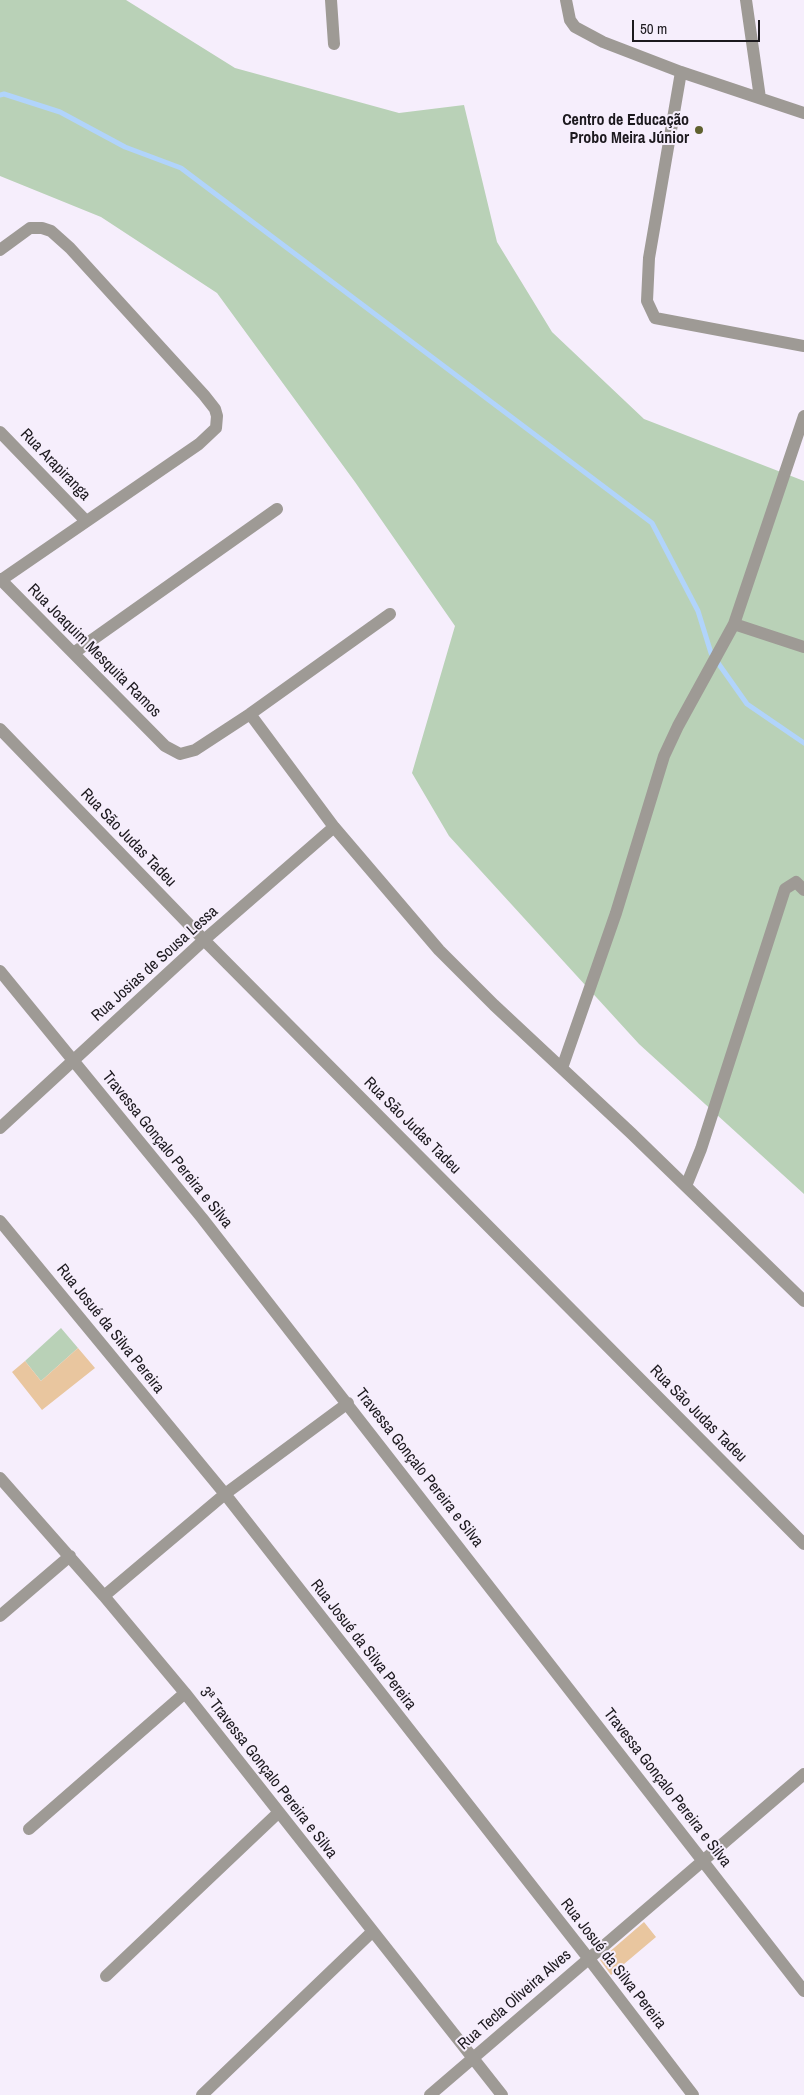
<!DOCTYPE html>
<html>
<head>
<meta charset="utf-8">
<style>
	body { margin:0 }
	#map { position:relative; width:804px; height:2095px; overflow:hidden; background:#f6eefc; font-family:"Archivo Narrow",sans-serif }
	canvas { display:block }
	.scale { position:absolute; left:632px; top:20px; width:128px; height:22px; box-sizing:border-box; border:2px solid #1c191e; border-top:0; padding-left:6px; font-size:15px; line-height:18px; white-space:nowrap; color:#1c191e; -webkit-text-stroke:4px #f6eefc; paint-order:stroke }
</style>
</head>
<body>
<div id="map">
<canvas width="804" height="2095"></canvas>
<div class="scale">50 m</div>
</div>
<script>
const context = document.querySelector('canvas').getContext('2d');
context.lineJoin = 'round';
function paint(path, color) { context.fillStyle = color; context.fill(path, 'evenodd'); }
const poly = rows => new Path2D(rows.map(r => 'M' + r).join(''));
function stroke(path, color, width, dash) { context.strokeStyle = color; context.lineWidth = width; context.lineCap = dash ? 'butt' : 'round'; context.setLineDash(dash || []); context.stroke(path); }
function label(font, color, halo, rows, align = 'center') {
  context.font = font + ' "Archivo Narrow",sans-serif'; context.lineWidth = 4; context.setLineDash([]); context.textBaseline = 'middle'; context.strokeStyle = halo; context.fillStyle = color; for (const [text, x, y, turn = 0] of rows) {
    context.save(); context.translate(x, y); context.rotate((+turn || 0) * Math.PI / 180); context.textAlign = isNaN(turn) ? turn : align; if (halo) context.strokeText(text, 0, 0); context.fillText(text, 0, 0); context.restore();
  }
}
paint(poly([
	[0,0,126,0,235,68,399,113,464,105,497,242,552,332,644,419,804,481,804,1194,639,1044,449,836,412,773,455,626,355,482,217,293,101,217,0,176],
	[61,1328,78,1348,41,1381,25,1361]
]), '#b9d1b7');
stroke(poly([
	[0,95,4,94,60,112,125,147,181,168,652,523,698,611,711,653,747,704,804,743]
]), '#b1d4fb', 5);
paint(poly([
	[78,1348,95,1368,42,1410,12,1372,25,1361,41,1381],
	[644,1922,656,1937,611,1975,600,1960]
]), '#e9c69f');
stroke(poly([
	[331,0,334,44],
	[566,0,570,20,575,27,603,42,681,72,804,113],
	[746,0,760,98],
	[681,72,649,258,647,301,655,318,804,346],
	[0,250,30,228,42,228,51,231,70,248,204,395,215,409,217,416,216,428,199,444,1,580],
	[0,432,86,521],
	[0,579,165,746,180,754,195,750,250,714,390,614],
	[734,624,804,647],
	[75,652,277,509],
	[250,714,334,827,439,950,494,1005,631,1133,804,1301],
	[0,729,204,940,804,1544],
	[0,971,202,1218,804,1991],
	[562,1068,616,913,664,756,678,726,734,624,804,416],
	[0,1128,204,940,334,827],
	[686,1186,701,1149,785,889,796,882,804,890],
	[0,1221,225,1494,589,1959,693,2095],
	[0,1478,104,1596,185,1693,502,2095],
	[104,1596,225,1494,348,1403],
	[0,1616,70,1556],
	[29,1829,185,1693],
	[106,1976,278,1813],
	[202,2095,372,1932],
	[430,2095,804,1774]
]), '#9e9a95', 12);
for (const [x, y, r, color] of [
	[699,130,5,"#5f612e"]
]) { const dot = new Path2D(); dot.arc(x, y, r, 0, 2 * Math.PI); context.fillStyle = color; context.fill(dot); stroke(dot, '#f6eefc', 2); }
label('bold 16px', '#1c191e', '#f6eefc', [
	["Centro de Educação",689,121],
	["Probo Meira Júnior",689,139]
], 'right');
label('16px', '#1c191e', '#f6eefc', [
	["Rua Arapiranga",55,465,46],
	["Rua Joaquim Mesquita Ramos",94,651,45],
	["Rua São Judas Tadeu",128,838,46],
	["Rua Josias de Sousa Lessa",155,964,-42],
	["Rua São Judas Tadeu",412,1126,45],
	["Travessa Gonçalo Pereira e Silva",167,1150,51],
	["Rua Josué da Silva Pereira",110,1329,51],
	["Rua São Judas Tadeu",698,1414,45],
	["Travessa Gonçalo Pereira e Silva",419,1468,52],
	["Rua Josué da Silva Pereira",363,1645,52],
	["3ª Travessa Gonçalo Pereira e Silva",268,1773,52],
	["Travessa Gonçalo Pereira e Silva",667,1788,52],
	["Rua Josué da Silva Pereira",613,1964,52],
	["Rua Tecla Oliveira Alves",515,2000,-41]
]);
</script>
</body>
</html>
